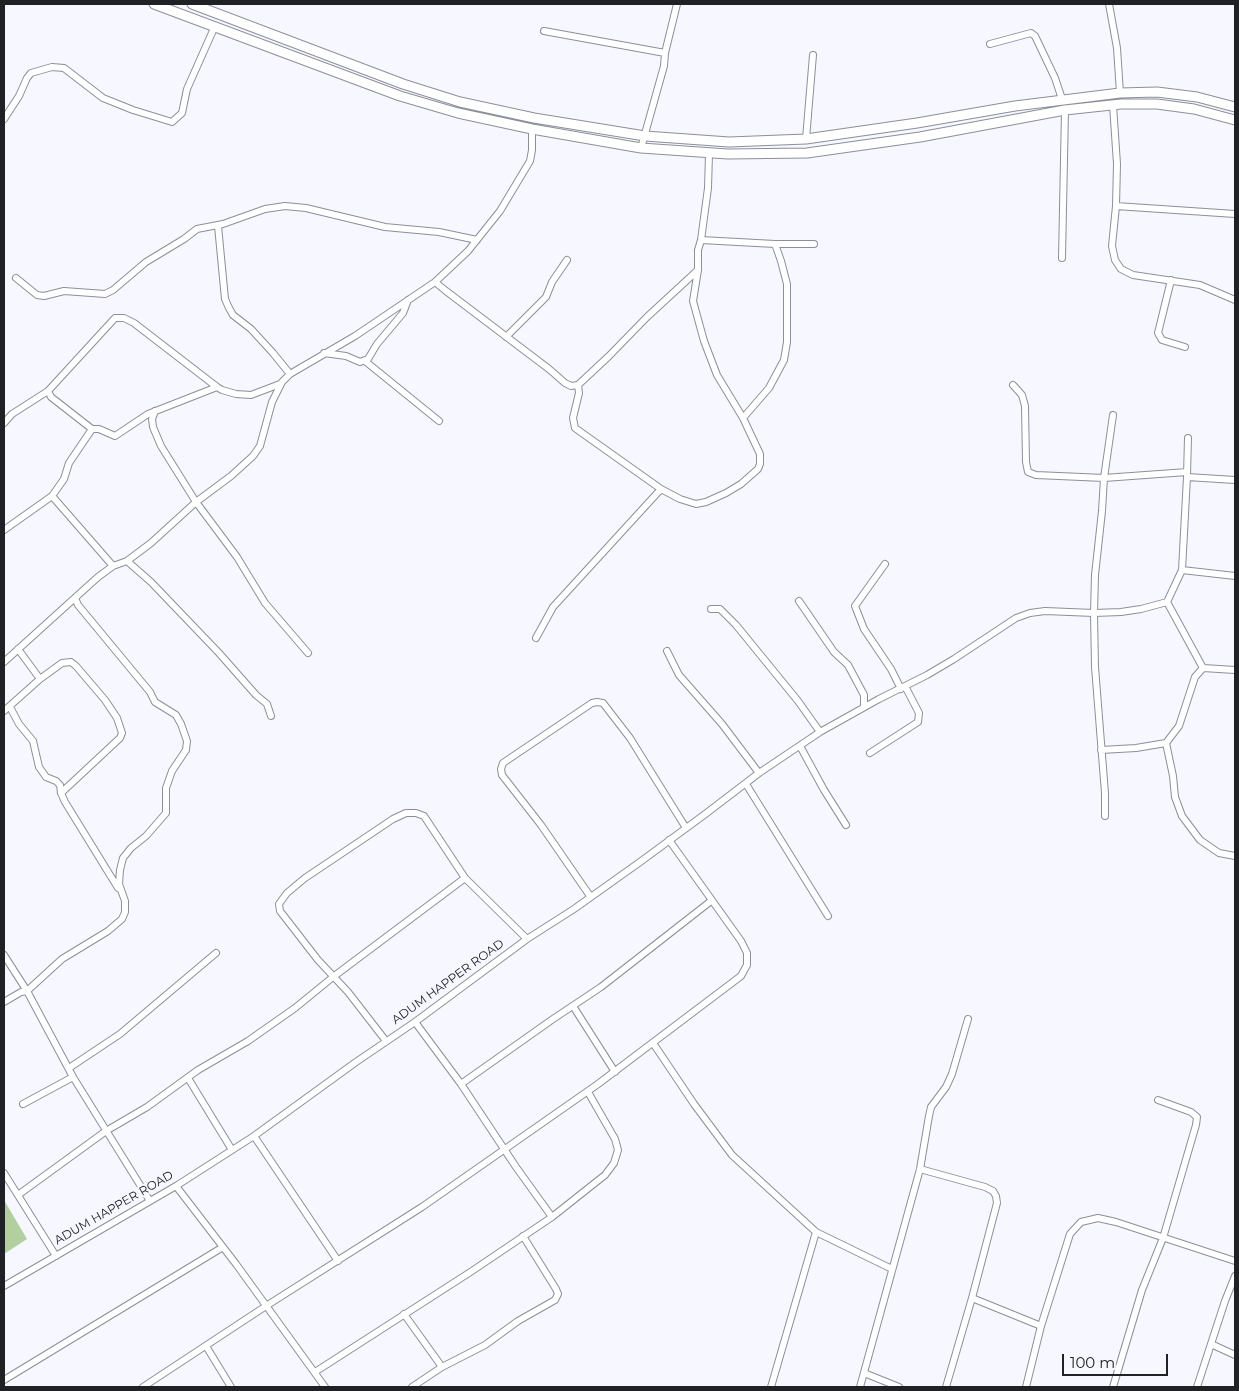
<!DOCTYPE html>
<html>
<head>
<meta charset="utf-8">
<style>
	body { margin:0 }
	#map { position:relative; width:1239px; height:1391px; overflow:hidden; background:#f6f7ff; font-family:Montserrat,sans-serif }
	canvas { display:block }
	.frame { position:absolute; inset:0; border:5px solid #202125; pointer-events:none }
	.scale { position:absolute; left:1062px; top:1354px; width:106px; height:22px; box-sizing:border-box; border:2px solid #202125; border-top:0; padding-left:6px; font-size:15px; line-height:18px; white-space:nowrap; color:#202125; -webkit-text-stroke:4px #f6f7ff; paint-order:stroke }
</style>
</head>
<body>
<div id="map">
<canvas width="1239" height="1391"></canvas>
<div class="frame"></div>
<div class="scale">100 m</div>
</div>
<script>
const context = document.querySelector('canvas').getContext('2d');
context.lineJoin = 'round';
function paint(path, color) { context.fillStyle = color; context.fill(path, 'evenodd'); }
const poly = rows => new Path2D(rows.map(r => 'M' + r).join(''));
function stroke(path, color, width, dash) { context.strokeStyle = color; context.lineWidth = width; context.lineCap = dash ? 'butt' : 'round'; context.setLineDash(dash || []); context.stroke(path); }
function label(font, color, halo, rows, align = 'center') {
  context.font = font + ' Montserrat,sans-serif'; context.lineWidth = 4; context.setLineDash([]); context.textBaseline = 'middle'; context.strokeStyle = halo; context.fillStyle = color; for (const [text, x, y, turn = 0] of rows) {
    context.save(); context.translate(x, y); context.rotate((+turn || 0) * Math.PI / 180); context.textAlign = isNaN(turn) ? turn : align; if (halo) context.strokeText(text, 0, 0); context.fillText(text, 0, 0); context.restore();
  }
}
paint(poly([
	[4,1200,27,1239,4,1254]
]), '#b2d09d');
const minor = poly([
	[1109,4,1117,48,1120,93],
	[544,31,665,53],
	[990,44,1031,33,1035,36,1055,78,1062,99],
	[1113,105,1117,164,1116,206,1112,246,1115,260,1121,269,1133,275,1200,285,1235,300],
	[4,119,19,96,27,78,31,73,52,67,64,68,103,98,133,110,172,122,182,113,187,89,215,26],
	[806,139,813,55],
	[641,148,664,66,665,53,677,4],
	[709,154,708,188,701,240,698,250,698,270,693,301,704,341,717,375,743,418],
	[1116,206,1235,214],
	[218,226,225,299,229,308,233,315,251,329,273,353,290,374],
	[775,244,814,244],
	[1062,258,1065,110],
	[16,278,37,295,44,296,64,291,105,294,113,290,146,262,184,239,197,229,223,224,265,209,285,206,306,208,385,227,439,232,477,240],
	[1171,280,1158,333,1162,340,1185,347],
	[435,282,446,291,549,369,565,383,571,386,578,385,609,356,647,317,698,270],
	[506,337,546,297,552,282,567,260],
	[324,353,346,356,360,362,368,359,377,344,403,313,408,300],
	[365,361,439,421],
	[578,385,579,393,573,418,575,428,661,489],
	[1013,385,1022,395,1025,406,1026,462,1028,472,1036,475,1104,478,1187,472],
	[155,411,152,419,153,427,161,446,196,502,237,557,265,603,308,653],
	[4,423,12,414,48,391],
	[92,429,51,397,48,391,115,318,124,318,134,323,217,387],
	[1187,475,1188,438],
	[52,496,113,566],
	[4,530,52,496,64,479,69,463,92,429,99,429,115,436,148,414,217,387,222,390,236,394,251,395,280,384],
	[127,561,151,582,219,653,256,695,267,704,271,716],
	[885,564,855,606,864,629,891,669,901,689],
	[1182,570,1235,576],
	[799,601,834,652,848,665,864,695,864,707],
	[1167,602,1203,668,1235,670],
	[711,609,720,609,736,625,798,701,820,732],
	[536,638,553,607,661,489,680,499,696,504,706,502,726,493,741,484,758,469,760,464,760,454,743,418,769,388,784,360,787,342,787,284,781,261,775,244,701,240],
	[667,651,679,675,722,724,759,773],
	[4,662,98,577,113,566,127,561,151,543,196,502,231,476,253,456,260,446,272,402,282,382,290,374,355,336,435,282,468,251,500,211,530,161,532,150,532,129],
	[40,679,62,663,71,662,76,666,105,700,117,718,122,733,120,738,61,793],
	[10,707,19,724,33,741,39,767,46,777,56,781,60,785,61,793,65,802,118,888],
	[4,711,40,679,18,649],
	[1166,743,1179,726,1195,677,1203,668],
	[800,746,824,790,846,825],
	[1101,750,1136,748,1166,743,1173,776,1175,797,1182,816,1200,840,1219,853,1235,856],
	[870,753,918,722,919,713,905,686],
	[746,784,828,916],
	[1105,816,1105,793,1095,667,1094,613,1095,575,1102,511,1104,478,1113,415],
	[590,896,541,825,502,775,501,769,503,763,592,703,597,702,603,703,630,738,686,828],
	[4,955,27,991,73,1077,150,1201],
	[4,1002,21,992,27,991,62,959,108,931,122,919,125,912,125,901,119,884,120,870,123,858,131,848,146,836,166,813,166,788,172,771,186,750,187,741,181,724,176,715,155,702,150,692,78,605,75,598],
	[573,1006,615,1072],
	[415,1022,461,1084,516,1167,552,1217],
	[386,1041,348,992,318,960,280,911,279,904,287,893,305,878,393,819,406,813,416,813,424,816,465,878,527,939],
	[653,1043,694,1104,732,1155,816,1232,892,1269],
	[69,1068,120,1034,216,953],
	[188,1078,232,1150],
	[461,1084,553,1019,601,987,711,901],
	[23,1104,73,1077],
	[254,1136,338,1261],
	[920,1169,985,1187,993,1191,996,1196,997,1203,972,1298,946,1387],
	[4,1173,56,1256],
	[176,1186,236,1264,325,1387],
	[18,1195,106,1131,147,1107,198,1070,248,1041,295,1008,333,977,465,878],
	[4,1286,176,1186,254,1136,356,1062,415,1022,527,939,574,909,640,862,704,815,759,773,820,732,879,699,927,675,954,659,1016,618,1030,613,1045,611,1094,613,1121,612,1141,609,1167,602,1182,570,1187,477,1235,480],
	[972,1298,1041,1326],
	[404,1314,442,1367],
	[1211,1344,1235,1355],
	[206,1346,231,1387],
	[315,1372,472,1271,552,1217,605,1175,614,1163,618,1150,615,1139,588,1092],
	[864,1373,899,1387],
	[4,1380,223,1247],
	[143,1387,266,1306,422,1207,598,1084,741,976,747,965,747,953,741,941,669,840],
	[412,1387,442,1367,485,1345,518,1321,555,1300,558,1294,556,1289,523,1236],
	[771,1387,816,1232],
	[860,1387,920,1169,929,1116,931,1107,946,1087,952,1074,968,1019],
	[1026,1387,1041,1326,1070,1234,1081,1222,1098,1218,1116,1222,1235,1261],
	[1113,1387,1142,1290,1163,1238,1196,1125,1197,1117,1191,1112,1158,1100],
	[1197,1387,1225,1301,1235,1276]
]);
const tertiary = poly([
	[154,4,400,96,458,113,532,129,641,148,728,154,807,153,920,137,1065,110,1121,104,1157,104,1194,109,1235,120],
	[192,4,403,84,460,102,534,118,645,136,729,142,806,139,917,123,1015,106,1120,93,1157,92,1197,97,1235,107]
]);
stroke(minor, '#8c8f9a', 8);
stroke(tertiary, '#8c8f9a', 11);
stroke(minor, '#fff', 6);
stroke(tertiary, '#fff', 9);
label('12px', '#202125', '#f6f7ff', [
	["ADUM HAPPER ROAD",448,982,-36],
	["ADUM HAPPER ROAD",114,1208,-30]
]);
</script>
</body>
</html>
